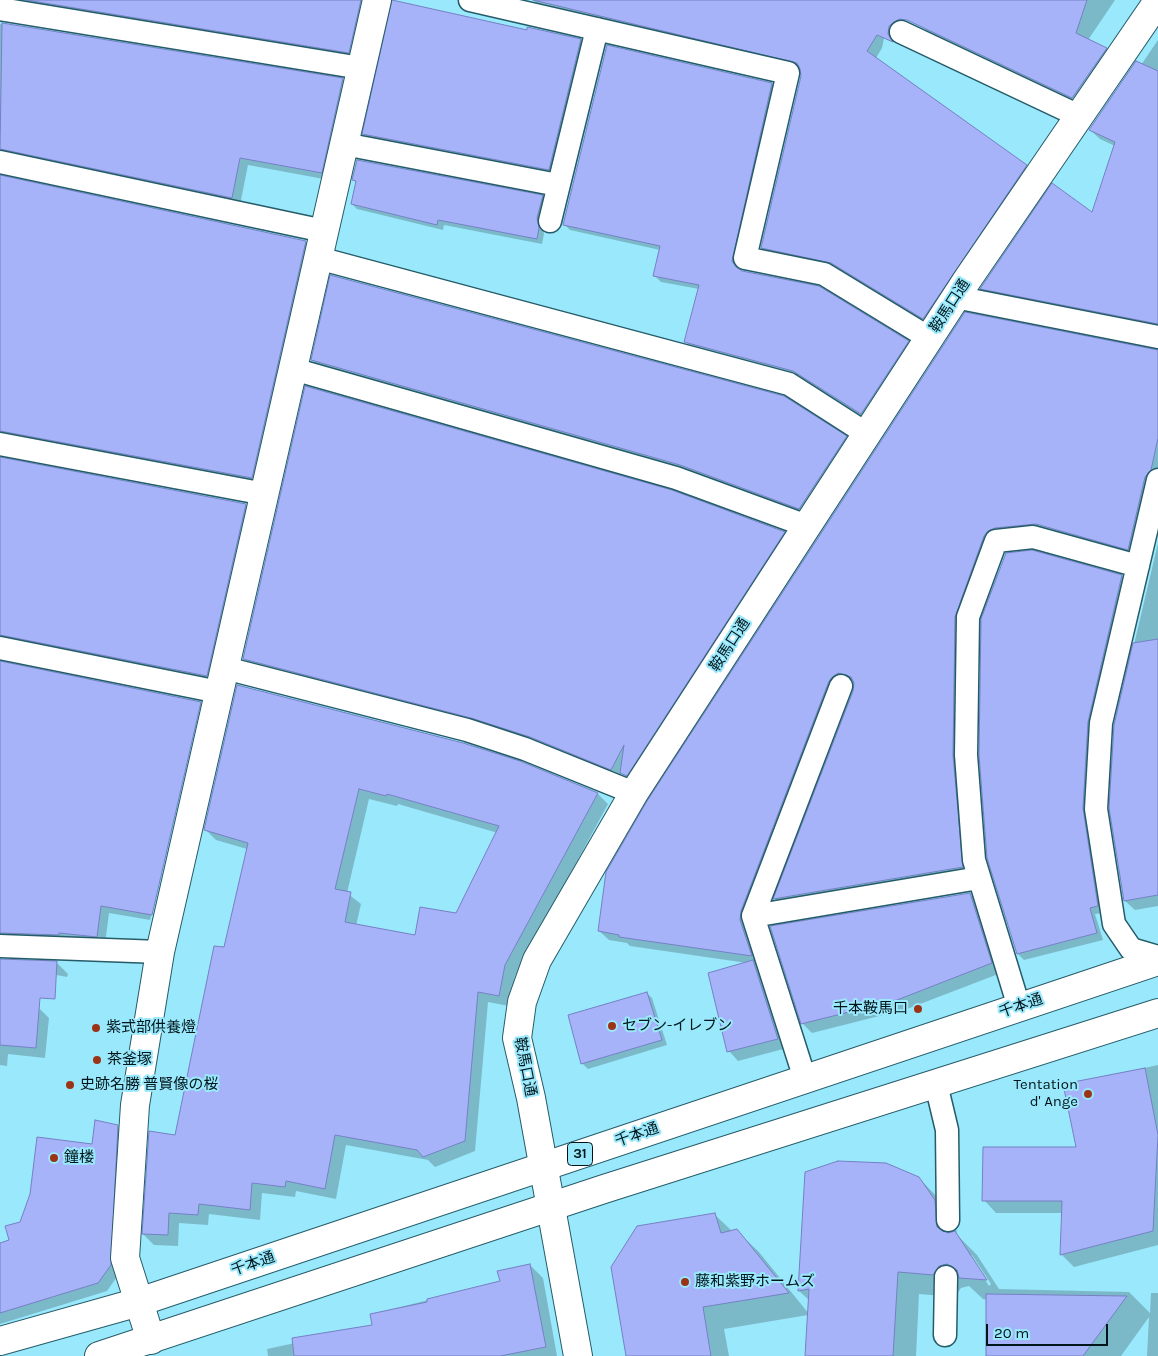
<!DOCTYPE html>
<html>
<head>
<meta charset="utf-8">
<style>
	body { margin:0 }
	#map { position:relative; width:1158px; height:1356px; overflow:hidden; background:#9ae8fc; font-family:Karla,sans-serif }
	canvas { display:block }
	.scale { position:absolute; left:986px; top:1324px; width:122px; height:22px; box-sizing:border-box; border:2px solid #01161b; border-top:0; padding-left:6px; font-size:15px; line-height:18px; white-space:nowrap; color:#01161b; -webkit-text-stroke:4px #9ae8fc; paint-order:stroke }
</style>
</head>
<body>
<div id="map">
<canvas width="1158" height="1356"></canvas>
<div class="scale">20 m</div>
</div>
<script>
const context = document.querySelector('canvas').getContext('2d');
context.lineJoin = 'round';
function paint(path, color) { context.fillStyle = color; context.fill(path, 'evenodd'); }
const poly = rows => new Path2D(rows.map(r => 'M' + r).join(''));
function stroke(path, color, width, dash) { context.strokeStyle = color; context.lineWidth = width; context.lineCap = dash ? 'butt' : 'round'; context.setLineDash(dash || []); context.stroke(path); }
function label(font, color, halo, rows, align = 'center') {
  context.font = font + ' Karla,"Noto Sans JP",sans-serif'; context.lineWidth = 4; context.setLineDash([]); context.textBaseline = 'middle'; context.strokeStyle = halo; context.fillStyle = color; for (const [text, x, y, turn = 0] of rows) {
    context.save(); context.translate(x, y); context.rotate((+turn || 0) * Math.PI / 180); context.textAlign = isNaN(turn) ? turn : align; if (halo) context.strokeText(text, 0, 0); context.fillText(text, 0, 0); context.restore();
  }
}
paint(poly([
	[0,0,369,0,357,60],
	[892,0,882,48,876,58,1034,174,932,326,840,270,770,256,762,247,802,76,800,68,542,9,534,1],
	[932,0,1115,0,1088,40,1107,48,1116,58,1082,107,933,37,923,27],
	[0,24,343,80,351,88,329,180,248,165,240,205,0,160],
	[528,32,580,40,588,48,557,177,372,142,364,134],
	[1158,40,1158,331,991,298,982,288,1093,214,1115,146,1100,139,1090,130,1141,65],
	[772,84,778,90,738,262,738,269,908,342,914,348,867,420,800,377,692,348,686,342,699,289,661,282,655,276,660,250,570,230,564,224],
	[0,177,306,242,314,250,260,486,0,444],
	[353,179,542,197,547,202,542,224,544,234,542,244,444,225,443,230,357,209,352,204,357,183],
	[1158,351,1158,481,1138,559,1005,537,964,627,972,877,784,908,775,899,854,691,855,684,849,682,750,931,761,965,756,964,762,971,787,1048,738,1061,729,1051,747,963,630,946,627,943,609,940,599,931,607,873],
	[312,360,846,437,852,444,806,515,319,367],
	[0,459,246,505,254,513,215,684,0,648],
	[784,533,792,541,630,781,622,773,619,777,252,667,244,659],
	[1158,543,1158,906,1135,910,1125,901,1115,725],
	[1122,576,1128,583,1094,730,1104,913,1095,914,1103,940,1024,960,1018,954],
	[0,663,200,703,208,711,160,922,152,921,201,707,198,707,150,920,109,913,105,944,0,945],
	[238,686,520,763,598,794,608,804,515,976,509,1006,488,1002,475,1151,435,1167,428,1160,346,1145,336,1199,296,1191,295,1197,262,1193,260,1220,209,1214,208,1225,179,1223,178,1246,154,1245,143,1234,176,1137,224,949,247,849,216,840,205,829],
	[369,799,397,806,398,804,498,833,457,914,416,936,356,926,361,904,347,893],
	[970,894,980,904,1001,973,907,1009,812,1033,802,1023],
	[56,962,68,974,67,977,29,970],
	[647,993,652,998,667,1045,588,1069,582,1063],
	[0,1005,39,1008,49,1018,45,1058,8,1054,7,1066,0,1065],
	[1158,1065,1158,1245,1074,1267,1062,1255,1063,1213,996,1213,984,1200,1078,1148,1065,1085],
	[117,1126,126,1135,119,1274,107,1291,0,1324,0,1245,11,1240,21,1223,94,1145],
	[919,1178,941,1201,956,1224,957,1235,977,1255,999,1289,1129,1292,1150,1313,1151,1293,1158,1293,1158,1356,1147,1356,1149,1317,1121,1356,988,1356,987,1300,983,1299,969,1286,961,1288,955,1297,919,1294,916,1356,806,1356,808,1315,724,1329,729,1356,627,1356,715,1215,732,1231,736,1230,759,1252,809,1314,809,1300,799,1291],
	[969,1255,972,1255,991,1284,989,1286],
	[530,1265,543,1278,557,1356,268,1356,267,1349,374,1326,372,1314,501,1282]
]), '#0003');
const building = poly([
	[26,0,361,0,349,53,26,0],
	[392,0,527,30,527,27,581,39,549,170,362,134,392,0],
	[533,0,1087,0,1076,33,1107,48,1072,98,907,20,899,19,889,26,888,34,893,42,877,35,867,51,1027,165,923,319,831,263,761,248,801,76,800,69,797,63,533,0],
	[2,23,343,78,322,173,240,158,232,198,0,149,2,23],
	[607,45,772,83,732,261,736,267,742,271,819,286,909,341,861,414,793,371,684,342,699,285,653,276,660,246,563,225,607,45],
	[1136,61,1158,71,1158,324,980,289,1052,183,1092,212,1115,142,1089,130,1136,61],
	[357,160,543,195,537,218,539,228,537,239,438,220,437,225,351,204,356,181,352,180,357,160],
	[0,175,306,241,252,478,0,431,0,175],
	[330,275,784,396,847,436,799,509,680,465,311,360,330,275],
	[965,312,1158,350,1158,438,1151,470,1145,477,1128,550,1036,524,995,528,988,531,984,536,955,617,953,755,963,867,773,899,853,691,854,683,851,677,838,673,829,681,741,911,740,920,752,956,619,937,619,935,598,931,606,872,647,801,965,312],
	[305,386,672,490,785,532,627,776,620,773,624,745,611,770,530,737,471,718,243,659,305,386],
	[0,457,246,504,207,676,0,635,0,457],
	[1032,550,1122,575,1088,722,1083,808,1098,906,1090,908,1097,933,1017,954,987,858,979,755,981,619,1006,553,1032,550],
	[1158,639,1158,895,1124,901,1109,808,1114,725,1133,643,1158,639],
	[0,661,201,702,152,915,101,906,97,937,59,933,59,935,0,933,0,661],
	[237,685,463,743,520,761,598,793,505,965,499,996,478,992,465,1141,423,1157,417,1150,335,1135,325,1189,286,1181,285,1187,252,1183,250,1210,199,1204,198,1215,169,1213,168,1235,142,1234,149,1131,175,1135,214,946,224,947,248,843,204,830,237,685],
	[359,789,386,796,387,794,499,826,456,913,420,907,415,935,345,922,351,892,335,889,359,789],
	[970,893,992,963,897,1000,801,1024,770,926,970,893],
	[0,959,57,961,55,999,40,998,36,1048,0,1045,0,959],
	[753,960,778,1039,727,1052,708,973,753,960],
	[647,992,662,1040,581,1064,568,1015,647,992],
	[1145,1068,1158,1135,1153,1231,1060,1255,1062,1201,982,1201,983,1147,1076,1147,1063,1084,1145,1068],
	[95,1120,118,1125,111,1265,98,1283,0,1313,0,1243,9,1240,5,1226,20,1222,30,1194,37,1137,92,1144,95,1120],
	[838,1161,886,1163,919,1177,935,1200,937,1227,948,1233,955,1231,987,1280,959,1278,957,1270,947,1264,939,1266,933,1275,898,1272,893,1356,805,1356,809,1289,798,1291,805,1172,838,1161],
	[715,1213,721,1233,737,1229,789,1293,703,1307,711,1356,626,1356,611,1267,637,1226,715,1213],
	[530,1264,546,1347,500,1356,294,1356,292,1338,372,1325,370,1314,427,1302,427,1299,500,1281,497,1271,530,1264],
	[986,1294,1127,1296,1083,1356,986,1356,986,1294]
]);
paint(building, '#a6b3f9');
stroke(building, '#7580c3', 1);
const service = poly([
	[470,0,788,73,745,258,824,274,929,338],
	[0,9,361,68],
	[901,32,1079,116],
	[344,144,558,185],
	[0,162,324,231],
	[550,221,597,29],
	[318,258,789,384,867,434],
	[955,297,1158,337],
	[293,369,676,478,807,526],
	[0,444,265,494],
	[1158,480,1101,723,1096,809,1114,924,1131,949,1158,957],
	[0,648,219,692],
	[225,668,467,730,525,749,634,793],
	[753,916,979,878],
	[0,946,160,952],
	[1019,1007,974,860,966,755,968,617,996,541,1033,537,1138,566],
	[805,1079,753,916,841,686],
	[936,1084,947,1130,948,1220],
	[945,1335,946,1277]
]);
const minor = poly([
	[151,1340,125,1258,135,1105,160,952,377,0],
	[578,1356,531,1098,517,1038,522,1002,537,960,634,793,807,526,967,280,1158,1]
]);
const primary = poly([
	[0,1341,139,1302,1158,961],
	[99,1356,604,1189,1158,1013]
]);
stroke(service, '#255c69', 25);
stroke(minor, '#255c69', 30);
stroke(primary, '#255c69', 30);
stroke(service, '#fff', 22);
stroke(minor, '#fff', 28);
stroke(primary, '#fff', 28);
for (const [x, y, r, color] of [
	[918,1009,5,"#9b3317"],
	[612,1026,5,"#9b3317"],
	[96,1028,5,"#9b3317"],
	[97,1060,5,"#9b3317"],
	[70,1085,5,"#9b3317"],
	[1088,1094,5,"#9b3317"],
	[54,1158,5,"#9b3317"],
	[685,1282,5,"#9b3317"]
]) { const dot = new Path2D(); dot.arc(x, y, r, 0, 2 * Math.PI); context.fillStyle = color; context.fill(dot); stroke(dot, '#9ae8fc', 2); }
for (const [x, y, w] of [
	[580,1154,25]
]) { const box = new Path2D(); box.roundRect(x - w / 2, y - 11.5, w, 23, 4); context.fillStyle = '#9ae8fc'; context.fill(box); stroke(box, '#01161b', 1); }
label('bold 14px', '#01161b', null, [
	["31",580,1154]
]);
label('15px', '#01161b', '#9ae8fc', [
	["鞍馬口通",950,306,-57],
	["鞍馬口通",730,645,-57],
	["千本通",1021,1006,-19],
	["鞍馬口通",525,1067,79],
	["千本通",637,1135,-19],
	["千本通",253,1264,-19]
]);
label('15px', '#01161b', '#9ae8fc', [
	["千本鞍馬口",908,1009,"right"],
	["セブン-イレブン",622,1026],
	["紫式部供養燈",106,1028],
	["茶釜塚",107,1060],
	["史跡名勝 普賢像の桜",80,1085],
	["Tentation",1078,1085,"right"],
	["d' Ange",1078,1102,"right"],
	["鐘楼",64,1158],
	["藤和紫野ホームズ",695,1282]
], 'left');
</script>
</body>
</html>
